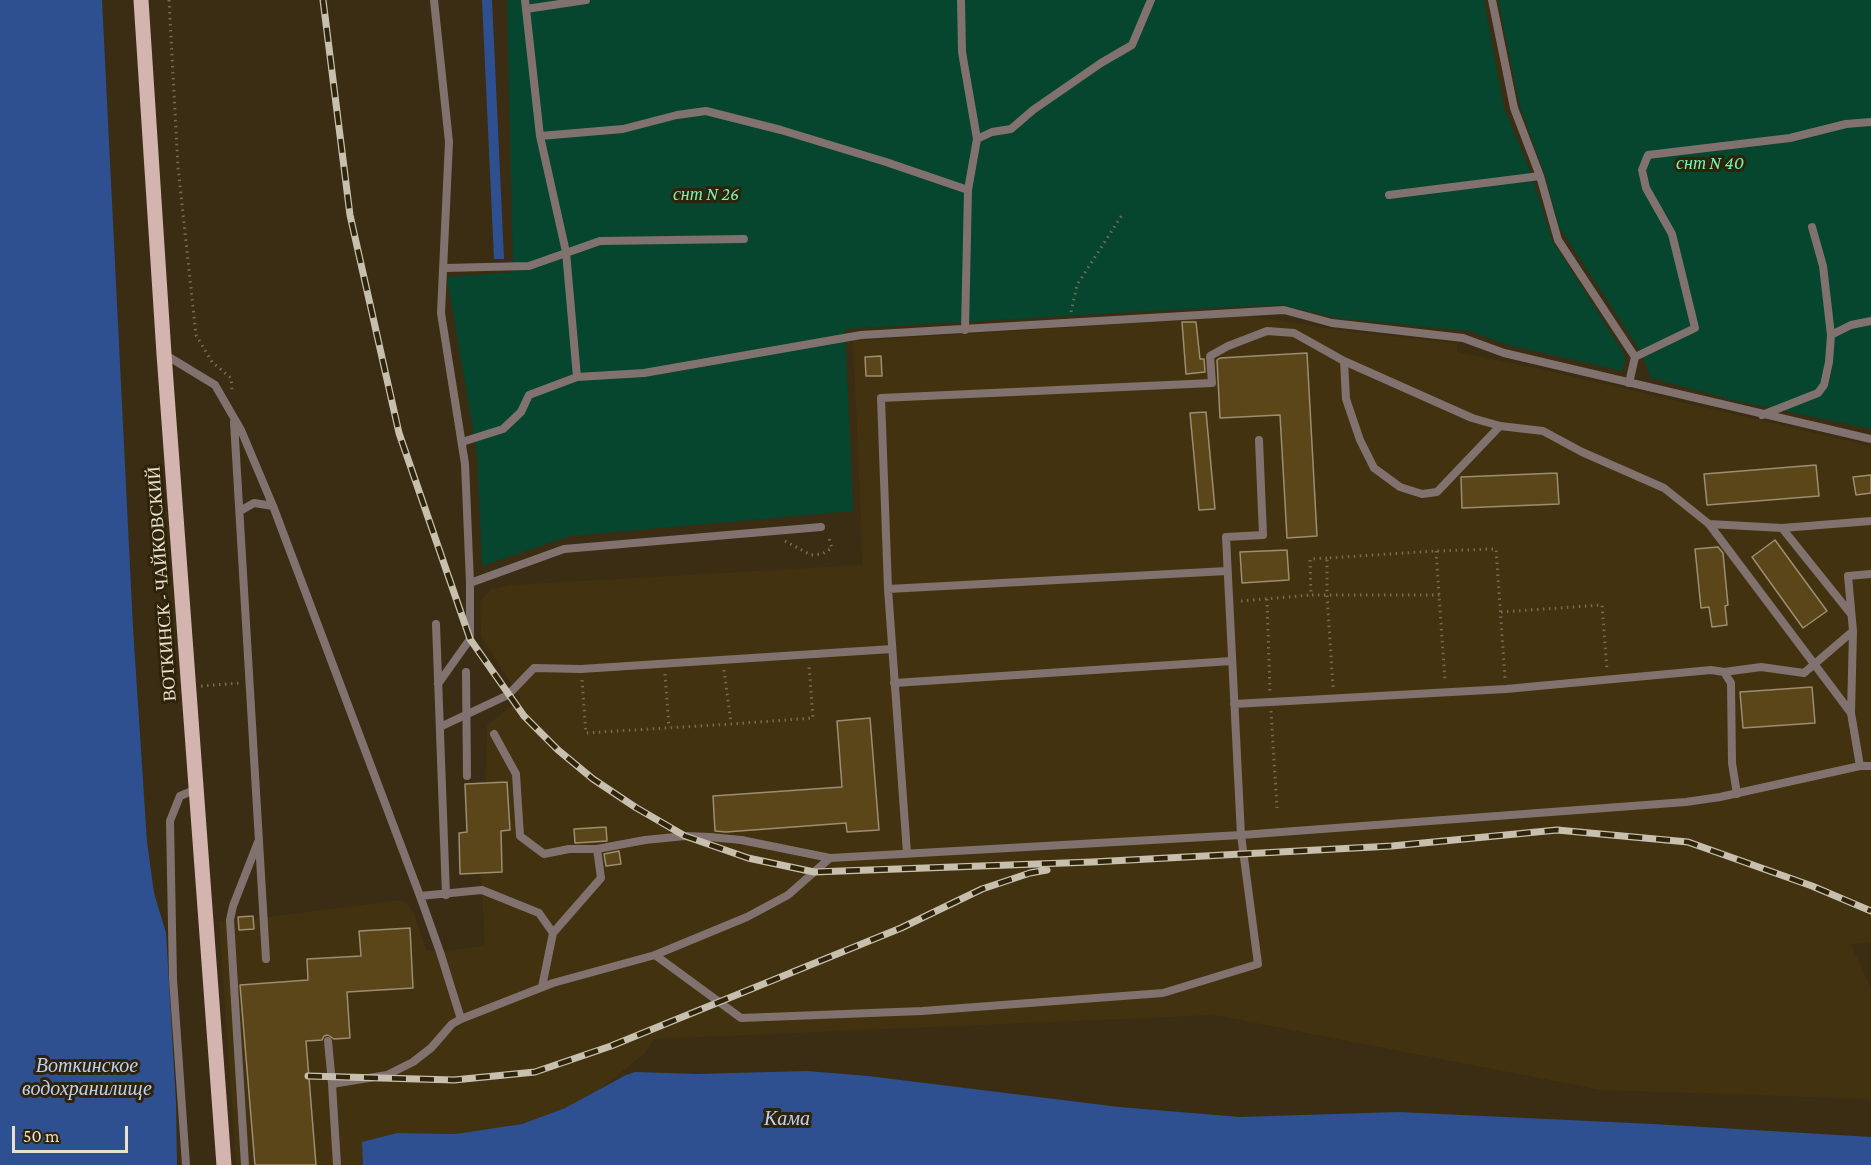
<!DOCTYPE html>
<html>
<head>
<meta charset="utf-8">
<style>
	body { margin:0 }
	#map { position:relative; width:1871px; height:1165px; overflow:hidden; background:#3a2d13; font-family:"Crimson Pro",serif }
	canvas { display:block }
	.scale { position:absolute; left:12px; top:1126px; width:116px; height:27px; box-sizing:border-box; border:3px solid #e8e0d1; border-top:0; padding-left:8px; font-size:18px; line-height:21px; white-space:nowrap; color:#e8e0d1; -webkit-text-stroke:4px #2f2309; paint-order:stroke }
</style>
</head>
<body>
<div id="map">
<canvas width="1871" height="1165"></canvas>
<div class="scale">50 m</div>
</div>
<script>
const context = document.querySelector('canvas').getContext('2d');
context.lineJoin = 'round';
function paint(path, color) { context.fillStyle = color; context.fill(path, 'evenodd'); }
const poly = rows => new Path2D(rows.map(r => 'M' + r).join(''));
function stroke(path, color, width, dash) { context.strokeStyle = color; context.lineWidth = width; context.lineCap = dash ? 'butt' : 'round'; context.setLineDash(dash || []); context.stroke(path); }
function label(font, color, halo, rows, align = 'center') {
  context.font = font + ' "Crimson Pro",serif'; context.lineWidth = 6; context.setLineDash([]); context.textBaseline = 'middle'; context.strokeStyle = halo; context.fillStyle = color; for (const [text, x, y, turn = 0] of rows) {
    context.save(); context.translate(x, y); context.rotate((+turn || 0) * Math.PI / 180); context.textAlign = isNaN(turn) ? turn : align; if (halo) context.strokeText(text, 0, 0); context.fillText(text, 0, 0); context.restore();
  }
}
paint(poly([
	[1251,316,1352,332,1457,343,1457,352,1544,370,1871,446,1871,943,1851,944,1871,989,1871,1099,1601,1090,1214,1015,654,1039,644,1054,600,1089,565,1108,522,1124,455,1134,397,1133,362,1142,363,1165,236,1165,219,921,238,919,254,928,253,919,400,900,406,902,414,914,426,950,440,952,485,946,481,873,502,872,501,831,509,830,507,782,486,783,487,725,521,699,481,636,480,602,491,589,513,585,863,565,853,341]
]), '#423210');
paint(poly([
	[507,0,1484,0,1504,108,1530,170,1552,240,1626,357,1622,371,1508,345,1469,331,1337,318,1282,305,1169,310,845,329,853,511,570,536,482,566,477,453,447,277,513,272],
	[1498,0,1871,0,1871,429,1736,401,1651,378,1642,354,1559,227,1545,175,1520,107]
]), '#06452e');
paint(poly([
	[0,0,102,0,133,628,147,842,154,893,166,933,176,1103,177,1165,0,1165],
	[482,0,492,0,504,259,494,259],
	[807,1071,868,1076,1119,1107,1240,1117,1398,1112,1653,1124,1871,1137,1871,1165,363,1165,362,1142,397,1133,455,1134,522,1124,565,1108,626,1075,635,1072,697,1074]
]), '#2f5090');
const building = poly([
	[1182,322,1196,322,1200,359,1204,359,1205,372,1186,374,1182,322],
	[1307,353,1317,536,1287,538,1280,415,1220,418,1217,360,1220,358,1307,353],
	[881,356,882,376,866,376,865,357,881,356],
	[1206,412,1215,509,1199,510,1190,413,1206,412],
	[1816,465,1819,496,1707,505,1704,474,1816,465],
	[1557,473,1559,504,1462,508,1461,477,1557,473],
	[1871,475,1871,493,1856,495,1853,477,1871,475],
	[1775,540,1827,611,1803,628,1752,557,1775,540],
	[1718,547,1723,553,1728,605,1725,606,1727,625,1712,627,1709,607,1701,608,1695,549,1718,547],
	[1287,550,1289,580,1242,583,1240,552,1287,550],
	[1812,687,1815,723,1743,728,1740,692,1812,687],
	[870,718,879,830,847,832,846,823,726,832,715,831,713,796,842,787,837,721,870,718],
	[507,782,510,830,501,831,502,872,460,874,459,833,467,832,465,784,507,782],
	[606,827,607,841,575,843,574,829,606,827],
	[619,851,621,864,606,866,604,854,619,851],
	[253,916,254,929,239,930,238,917,253,916],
	[410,928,413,988,347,992,350,1038,334,1039,328,1035,324,1036,322,1040,306,1041,316,1165,255,1165,240,985,308,980,307,959,361,956,359,931,410,928]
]);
paint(building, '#5b4619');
stroke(building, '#9d8e72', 1.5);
stroke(poly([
	[169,0,178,167,196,335,212,362,231,378,232,390],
	[1071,312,1077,285,1122,215],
	[785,541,811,555,822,554,832,548,828,535],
	[1436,551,1445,681],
	[1327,558,1310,559,1311,595,1440,595],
	[1267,599,1270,693],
	[1241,601,1311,595],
	[1501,612,1602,605,1607,670],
	[724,670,731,723],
	[665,674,669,728],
	[582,680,586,733,731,724,813,718,809,666],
	[201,686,240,683],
	[1333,687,1327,595,1327,558,1436,551,1496,549,1505,678],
	[1271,711,1277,808]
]), '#766b54', 3, [1.5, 4.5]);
stroke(poly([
	[434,0,449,142,441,313,465,464,470,583,470,639,438,684],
	[525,0,540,136,566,252,577,377],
	[961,0,962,52,977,139,968,190,965,330],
	[1492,0,1514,108,1540,176,1558,240,1635,357,1629,383],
	[526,9,586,0],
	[540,136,623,129,677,115,706,111,781,130,886,162,968,190],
	[977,139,992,132,1011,129,1033,110,1101,63,1132,45,1151,0],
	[1389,195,1540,176],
	[1812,227,1823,266,1831,335],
	[444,268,529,266,600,241,744,239],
	[164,354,215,385,241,430,273,506,420,896,440,952,461,1019],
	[1635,357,1695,328,1672,234,1646,188,1642,170,1648,155,1790,138,1846,124,1871,122],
	[1344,361,1346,399,1360,440,1374,468,1400,487,1422,494,1437,492,1500,426],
	[1762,415,1818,393,1824,385,1829,362,1831,335,1851,325,1871,321],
	[234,422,266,959],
	[462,442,503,429,521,412,529,395,577,377,644,373,861,335,1284,310,1332,323,1463,338,1504,353,1871,439],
	[240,511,254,503,273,506],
	[1709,524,1782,528,1851,614],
	[1782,528,1871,521],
	[470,583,564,549,821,527],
	[888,589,1227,571],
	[436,624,446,895],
	[466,672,467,776],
	[1724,672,1761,667,1804,673,1853,631],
	[894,683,1232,661],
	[1234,704,1506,689,1711,670,1724,672,1731,683,1732,763,1737,794],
	[1851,713,1860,766,1871,766],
	[440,727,508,695,534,668,581,669,892,649],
	[494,734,516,774,520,836,544,854,569,849,597,849,601,878,553,933,542,987],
	[597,849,645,840,685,836,710,837,741,840,830,858],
	[907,853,888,589,881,398,1212,383,1210,356,1228,346,1267,331,1294,333,1344,361,1472,418,1500,426,1543,431,1582,452,1664,488,1709,524,1851,713,1853,631,1848,576,1871,574],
	[420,896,482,890,539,913,553,933],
	[655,955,741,1018,922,1011,1163,993,1258,964,1241,835,1226,537,1263,535,1259,440],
	[328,1041,332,1084],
	[186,1165,173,979,170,821,180,796,197,789],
	[245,1165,230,920,233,906,258,842],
	[337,1165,332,1084,387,1075,413,1062,431,1048,452,1024,461,1019,553,983,655,955,747,917,788,895,830,858,1241,835,1686,802,1720,797,1860,766]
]), '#81726f', 8);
stroke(poly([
	[141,0,164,354,224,1165]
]), '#d4b4af', 15);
const rail = poly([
	[323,0,350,215,399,433,470,639,524,716,558,750,593,779,635,807,685,836,748,858,814,872,1092,862,1392,846,1557,830,1688,842,1812,886,1871,911],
	[308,1076,454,1080,535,1072,611,1046,901,928,982,889,1030,873,1047,870]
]);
stroke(rail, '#c8c0af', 7);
stroke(rail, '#2f2309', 4.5, [14]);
label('italic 18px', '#74f6bb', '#2f2309', [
	["снт N 40",1710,163],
	["снт N 26",706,194]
]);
label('18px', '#e8e0d1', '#2f2309', [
	["ВОТКИНСК - ЧАЙКОВСКИЙ",162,584,-94]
]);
label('italic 20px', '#bdd2f8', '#2f2309', [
	["Воткинское",87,1066],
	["водохранилище",87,1089],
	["Кама",787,1119]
]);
</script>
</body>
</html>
